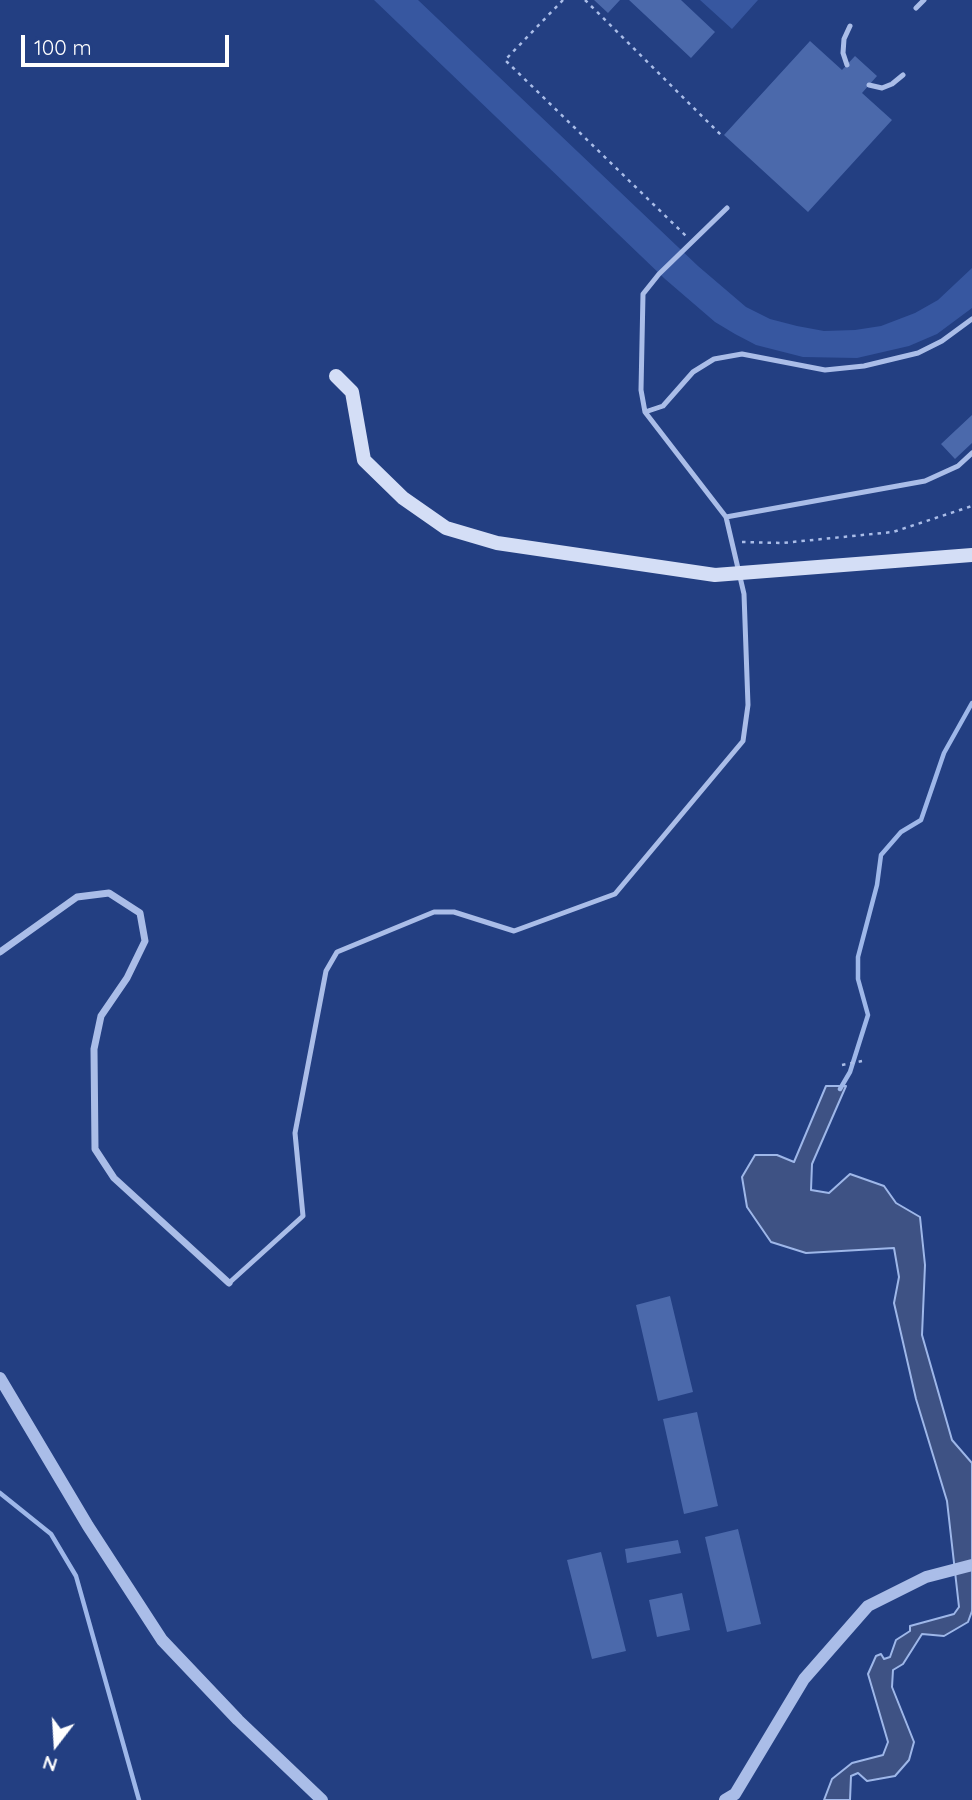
<!DOCTYPE html>
<html>
<head>
<meta charset="utf-8">
<style>
	body { margin:0 }
	#map { position:relative; width:972px; height:1800px; overflow:hidden; background:#233f82; font-family:Quicksand,sans-serif }
	canvas { display:block }
	.north { position:absolute; left:21px; top:1709px; width:70px; height:70px; -webkit-text-stroke:5px #233f82; paint-order:stroke; rotate:197deg; font-size:19px; font-weight:700; line-height:28px; text-align:center; color:#fff }
	.north::after { content:''; display:block; margin:auto; width:24px; height:32px; background:#fff; clip-path:polygon(50% 0,100% 100%,50% 72%,0 100%) }
	.scale { position:absolute; left:21px; top:35px; width:208px; height:32px; box-sizing:border-box; border:4px solid #fff; border-top:0; padding-left:9px; font-size:21px; line-height:24px; white-space:nowrap; color:#fff; -webkit-text-stroke:5px #233f82; paint-order:stroke }
</style>
</head>
<body>
<div id="map">
<canvas width="972" height="1800"></canvas>
<div class="north">N</div>
<div class="scale">100 m</div>
</div>
<script>
const context = document.querySelector('canvas').getContext('2d');
context.lineJoin = 'round';
function paint(path, color) { context.fillStyle = color; context.fill(path, 'evenodd'); }
const poly = rows => new Path2D(rows.map(r => 'M' + r).join(''));
function stroke(path, color, width, dash) { context.strokeStyle = color; context.lineWidth = width; context.lineCap = dash ? 'butt' : 'round'; context.setLineDash(dash || []); context.stroke(path); }
paint(poly([
	[374,0,418,0,698,266,746,307,770,319,797,326,824,331,855,330,881,326,915,313,938,300,972,268,972,308,937,334,909,346,857,358,803,357,756,345,735,334,715,322,665,279],
	[700,0,758,0,732,29]
]), '#3757a0');
const water = poly([
	[826,1086,846,1086,812,1164,811,1190,829,1193,850,1174,884,1186,896,1203,920,1217,925,1265,922,1335,952,1440,972,1463,972,1611,968,1622,944,1636,922,1634,903,1664,893,1670,892,1687,914,1742,909,1760,895,1776,867,1781,858,1773,851,1776,850,1800,824,1800,832,1779,852,1763,883,1755,888,1742,868,1674,876,1656,881,1654,884,1659,890,1657,896,1640,910,1631,910,1626,954,1614,959,1607,947,1501,916,1399,894,1303,899,1277,894,1248,806,1253,771,1242,747,1207,742,1177,755,1155,777,1155,794,1162,826,1086]
]);
paint(water, '#3e5284');
stroke(water, '#9eb7e9', 2);
stroke(poly([
	[840,1089,850,1072,868,1015,858,979,858,957,877,885,881,855,901,832,921,820,944,753,972,703],
	[0,1493,51,1534,76,1576,139,1800]
]), '#9eb7e9', 4.5);
paint(poly([
	[594,0,620,0,608,13],
	[629,0,681,0,715,32,691,58],
	[810,41,842,70,855,56,877,76,862,93,892,120,808,212,724,135],
	[972,415,972,443,955,459,941,444],
	[670,1296,693,1392,658,1401,636,1305],
	[697,1412,718,1506,684,1514,663,1419],
	[738,1529,761,1624,727,1632,705,1537],
	[678,1540,681,1553,627,1563,625,1549],
	[601,1552,626,1651,592,1659,567,1560],
	[682,1593,690,1630,657,1637,649,1600]
]), '#4b69ab');
stroke(poly([
	[563,0,505,60,686,236],
	[585,0,722,136],
	[742,542,782,543,893,532,972,506],
	[842,1065,862,1061]
]), '#aabde8', 2.5, [3.5, 5]);
stroke(poly([
	[916,8,924,0],
	[847,65,843,53,844,39,850,26],
	[869,85,882,88,892,84,903,75],
	[645,412,663,406,693,372,714,359,742,354,825,370,864,366,918,353,942,341,972,319],
	[726,517,925,481,958,466,972,453],
	[229,1283,303,1216,295,1133,326,971,337,952,434,912,454,912,514,931,615,894,743,741,748,705,744,594,726,517,645,412,641,390,643,294,659,274,727,208]
]), '#aabde8', 5);
stroke(poly([
	[0,952,77,897,109,893,140,913,145,941,127,978,101,1016,94,1049,95,1149,114,1178,229,1283]
]), '#aabde8', 7);
stroke(poly([
	[0,1378,88,1526,162,1640,238,1720,322,1800],
	[725,1800,735,1794,804,1679,868,1606,926,1577,972,1565]
]), '#aabde8', 12);
stroke(poly([
	[336,376,352,392,364,460,403,498,446,528,497,543,715,575,972,555]
]), '#d4def6', 14);
</script>
</body>
</html>
